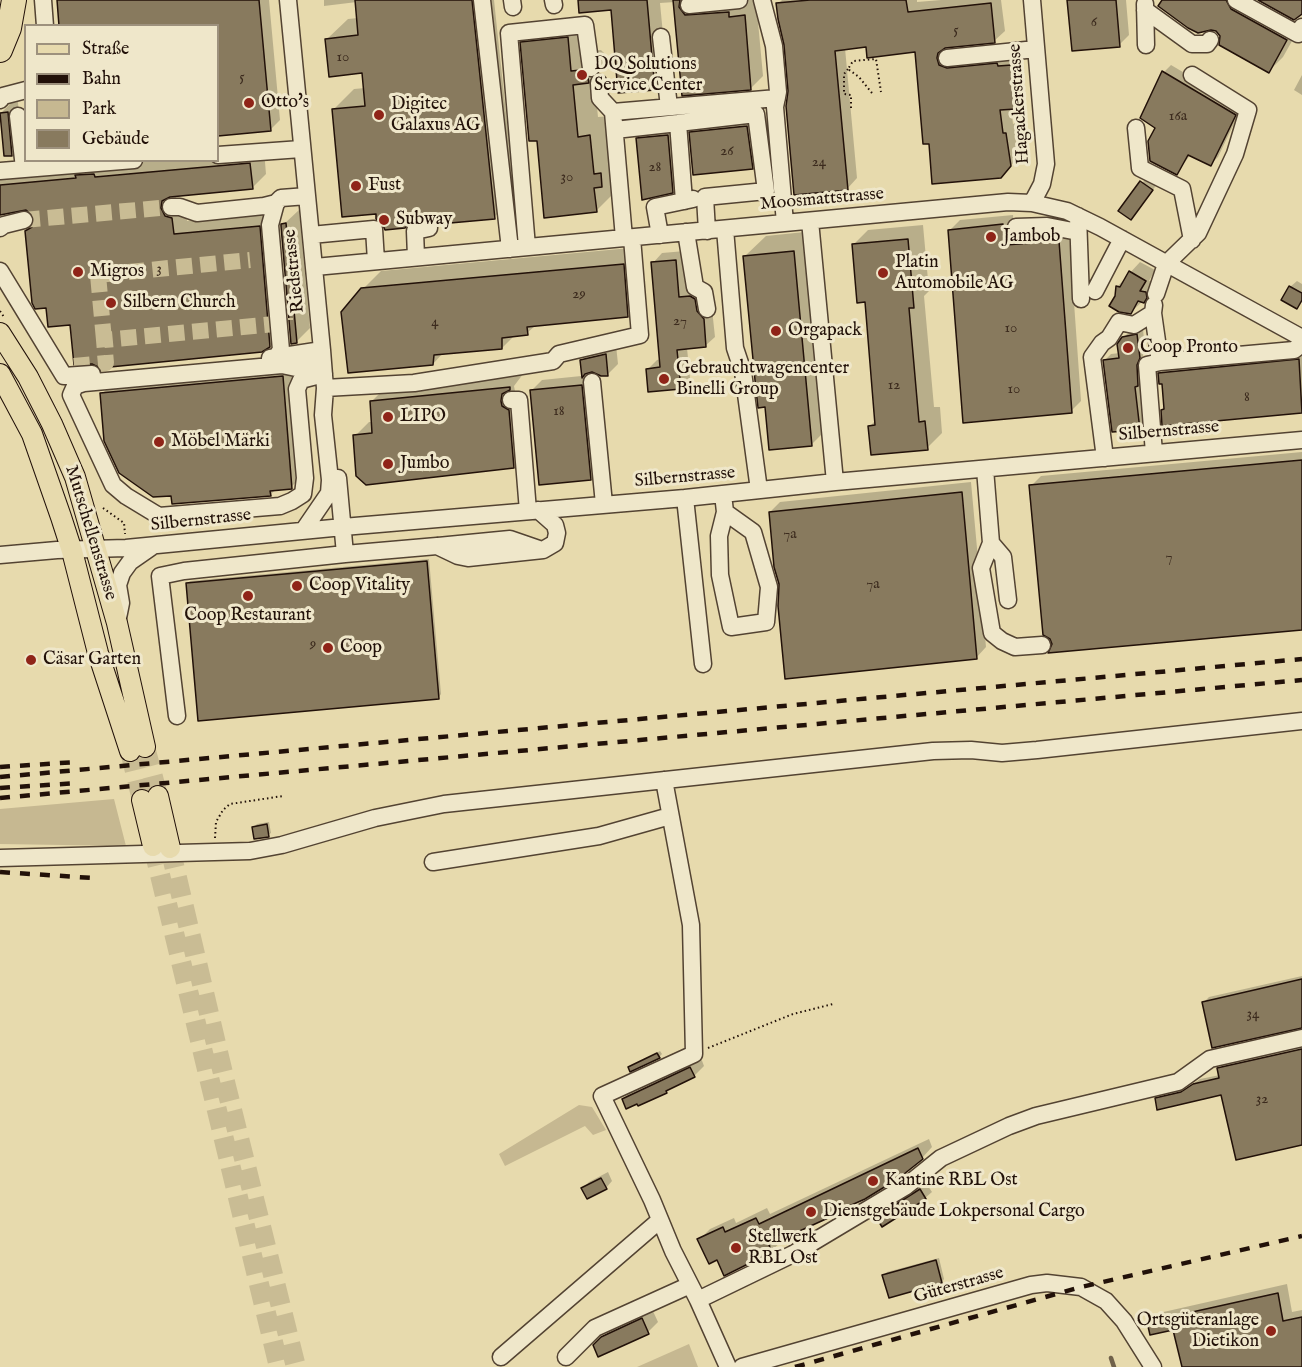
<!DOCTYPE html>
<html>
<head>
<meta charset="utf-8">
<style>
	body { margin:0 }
	#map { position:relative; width:1302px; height:1367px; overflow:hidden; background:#e7daad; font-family:"IM FELL English",serif }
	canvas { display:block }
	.legend { position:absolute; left:24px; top:24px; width:195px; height:138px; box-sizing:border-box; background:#efe7ca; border:2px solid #9d917d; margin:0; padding:8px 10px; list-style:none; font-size:18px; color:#221109 }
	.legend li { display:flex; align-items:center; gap:12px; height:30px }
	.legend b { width:30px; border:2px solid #9d917d }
</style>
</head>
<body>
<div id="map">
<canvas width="1302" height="1367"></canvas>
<ul class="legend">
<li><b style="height:8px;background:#e7daad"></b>Straße</li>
<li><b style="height:8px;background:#221109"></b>Bahn</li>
<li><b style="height:16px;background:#c6b891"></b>Park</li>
<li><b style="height:16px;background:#887a5e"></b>Gebäude</li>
</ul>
</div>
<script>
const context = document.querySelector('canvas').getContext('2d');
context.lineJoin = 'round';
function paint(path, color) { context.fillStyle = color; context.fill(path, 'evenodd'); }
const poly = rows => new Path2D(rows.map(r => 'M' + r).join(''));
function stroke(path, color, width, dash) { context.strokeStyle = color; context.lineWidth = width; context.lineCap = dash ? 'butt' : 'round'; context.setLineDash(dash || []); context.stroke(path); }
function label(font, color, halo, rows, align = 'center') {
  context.font = font + ' "IM FELL English",serif'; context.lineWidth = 6; context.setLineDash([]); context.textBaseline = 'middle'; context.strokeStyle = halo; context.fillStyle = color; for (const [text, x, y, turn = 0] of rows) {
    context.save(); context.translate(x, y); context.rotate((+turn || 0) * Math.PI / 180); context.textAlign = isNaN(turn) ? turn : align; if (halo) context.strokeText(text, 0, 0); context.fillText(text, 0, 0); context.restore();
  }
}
paint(poly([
	[114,799,126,846,0,844,0,809],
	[579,1105,592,1107,606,1130,593,1135,585,1126,505,1166,499,1154],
	[689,1344,698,1367,637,1367]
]), '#c6b891');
paint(poly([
	[58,0,269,0,280,120,270,130,218,135,218,26],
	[324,0,494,0,515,197,494,217,433,217,377,212,333,110,354,89,365,88,363,72,327,39,348,19,358,18,357,2,324,6],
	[579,0,756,0,763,76,751,88,684,94,675,2,660,3,667,76,655,88,612,8],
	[782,0,917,0,917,2,941,0,1001,0,1005,31,994,41,945,46,949,55,1022,56,1025,97,1015,107,1011,108,1013,124,1016,123,1020,155,1001,177,931,143,916,51,868,45,845,48,857,178,847,189,790,91,786,45,778,4],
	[1069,0,1126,0,1129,35,1119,45],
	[1163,0,1255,0,1301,25,1283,57,1269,71,1221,36,1217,30],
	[588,18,591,51,601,50,608,57,608,62,594,76,598,117,611,116,617,190,596,211,538,139,522,43,542,22],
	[1171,65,1242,107,1218,157,1210,165,1191,154,1177,173,1157,128,1164,72],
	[1302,75,1302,95,1294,90],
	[18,102,21,144,11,154,1,113,11,103],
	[757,116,762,158,752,168,691,133,701,123],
	[678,126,682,181,672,191,638,139,648,129],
	[264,150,266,174,252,188,175,196,179,202,185,204,187,221,273,213,283,332,269,346,47,306,27,231,35,223,33,212,28,209,0,214,0,174,144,160,218,160],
	[1148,176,1158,183,1131,218,1120,211],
	[299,210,310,328,296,342,283,225],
	[1013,215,1015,236,1069,232,1081,401,1071,411,950,230,960,220],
	[923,225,929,291,924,296,934,407,940,407,942,433,927,448,870,426,876,420,866,300,853,245,868,230],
	[814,231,832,424,811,445,745,256,766,236],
	[641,247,645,298,627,315,536,325,527,333,515,335,502,348,443,353,433,364,363,289,381,271],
	[685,251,712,309,715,337,705,346,687,348,690,378,680,387,648,369,657,360,661,359,653,263,662,253],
	[1140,262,1155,270,1149,281,1156,282,1154,291,1131,312,1116,297,1117,287],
	[1297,281,1302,284,1302,302,1297,307,1290,287],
	[1143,329,1145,350,1142,358,1145,422,1139,428,1105,360,1111,354,1120,353,1123,338,1130,331],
	[616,345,618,364,608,374,582,360,592,350],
	[1302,351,1302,411,1164,424,1163,410,1166,407,1163,382,1160,374,1169,364],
	[296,363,306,473,292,486,277,488,270,495,173,494,102,394,115,380],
	[523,374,514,386,527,453,513,467,355,436,369,422,373,422,372,401,386,387],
	[591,375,601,469,590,479,532,390,542,380],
	[1302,452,1302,628,1054,644,1031,486,1041,476],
	[971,482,986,647,976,658,781,584,770,512,780,502],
	[429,559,441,694,439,697,187,584,190,581],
	[269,822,271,833,268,835,254,827,257,824],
	[1302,976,1302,1027,1204,1002,1209,997],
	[1302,1046,1302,1144,1222,1094,1156,1099,1162,1094,1187,1088,1200,1079,1220,1075,1219,1069,1224,1064],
	[660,1051,662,1054,659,1057,630,1067],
	[701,1058,704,1066,694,1076,672,1087,666,1092,623,1099,633,1089],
	[929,1139,932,1147,922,1158,843,1207,838,1212,780,1238,782,1241,771,1251,717,1258,699,1240,710,1229,734,1218,736,1223,767,1208,770,1214],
	[608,1172,612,1181,606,1188,583,1188,589,1182],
	[926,1183,932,1192,925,1198,878,1217,884,1210],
	[939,1258,944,1279,942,1282,884,1275,887,1272],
	[1287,1284,1292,1312,1302,1310,1302,1367,1183,1367,1174,1328,1148,1323,1159,1313],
	[652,1309,658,1322,648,1332,595,1345,613,1327]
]), '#0003');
stroke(poly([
	[1111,1358,1114,1367]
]), '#70614a', 4.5);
const building = poly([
	[57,0,259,0,271,131,218,136,218,26,59,26,57,0],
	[355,0,472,0,495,219,439,224,433,218,427,218,412,221,405,228,385,230,382,223,376,219,376,214,342,217,332,109,365,106,362,73,329,77,325,39,358,35,355,0],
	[578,0,647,0,655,90,618,93,611,10,579,13,578,0],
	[673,0,680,0,679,7,685,15,729,12,729,17,745,15,751,90,682,96,673,0],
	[810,0,906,0,908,12,991,3,995,43,945,48,938,53,937,58,939,65,947,68,997,63,998,66,1012,65,1016,109,1000,110,1003,133,1006,133,1011,166,1001,178,932,184,929,144,923,144,915,52,867,58,866,47,835,51,848,190,794,195,786,106,788,91,784,45,778,19,776,3,810,0],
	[1067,0,1116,0,1120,47,1072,51,1067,0],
	[1162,0,1226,0,1231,9,1287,40,1269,73,1219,45,1220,36,1216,31,1211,30,1198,33,1188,28,1158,6,1162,0],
	[1258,0,1302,0,1302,14,1294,20,1258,0],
	[568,37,571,71,581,70,583,75,588,78,589,83,573,85,578,137,590,135,594,174,601,173,602,187,594,188,597,212,544,218,537,141,529,141,520,42,568,37],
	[1162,71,1236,115,1211,166,1188,155,1177,175,1150,161,1148,141,1155,128,1140,118,1162,71],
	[8,112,12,156,4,156,0,113,8,112],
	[747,126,753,169,693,175,689,132,747,126],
	[668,135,673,193,642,200,636,138,668,135],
	[250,163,253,189,170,197,162,201,161,208,165,216,172,218,174,234,260,226,270,347,262,352,100,368,92,364,74,365,70,325,48,327,46,308,35,309,32,303,25,231,32,227,34,217,26,210,0,215,0,185,76,178,75,175,94,174,95,177,250,163],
	[1140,181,1153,190,1131,220,1118,211,1140,181],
	[286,223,297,343,291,344,281,226,281,224,286,223],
	[1003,224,1005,245,1059,241,1072,413,963,423,948,230,1003,224],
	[908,239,914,308,909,308,919,422,925,421,928,450,871,455,868,426,875,425,865,302,857,303,852,244,908,239],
	[794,251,812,446,769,450,765,407,758,408,755,380,743,256,794,251],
	[676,260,679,297,690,296,695,299,697,311,704,319,706,347,677,350,681,389,648,392,646,369,660,367,651,262,676,260],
	[624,264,628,317,527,327,528,335,502,338,502,349,434,355,433,365,348,373,341,312,361,288,624,264],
	[1129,271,1146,281,1140,291,1146,292,1147,298,1144,303,1138,301,1131,314,1119,312,1109,306,1115,296,1116,286,1120,287,1129,271],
	[1289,286,1302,293,1302,300,1297,309,1281,300,1289,286],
	[1137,334,1140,358,1137,365,1138,386,1135,387,1140,430,1112,432,1103,360,1119,358,1117,344,1122,337,1137,334],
	[606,354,608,376,601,376,592,372,585,374,582,378,580,360,606,354],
	[1299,359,1302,413,1162,426,1161,410,1164,409,1162,384,1159,384,1158,373,1299,359],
	[283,376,292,489,270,491,271,496,172,504,171,496,153,497,119,473,104,441,100,393,283,376],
	[582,385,591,480,539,485,530,390,582,385],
	[510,387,510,390,502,394,501,401,502,406,509,410,514,468,366,485,356,476,353,435,372,433,370,401,510,387],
	[1302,460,1302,630,1048,653,1052,644,1050,639,1043,635,1029,485,1302,460],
	[962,492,977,659,785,679,778,606,779,584,774,567,769,512,962,492],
	[427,561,439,699,198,721,186,583,427,561],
	[267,824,269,837,254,839,252,827,267,824],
	[1302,979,1302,1028,1212,1048,1202,1002,1302,979],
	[1302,1049,1302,1145,1236,1160,1221,1095,1157,1110,1155,1098,1181,1092,1193,1084,1219,1078,1217,1068,1302,1049],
	[657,1053,660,1058,630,1072,628,1067,657,1053],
	[690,1067,695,1077,666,1091,667,1093,638,1106,637,1104,626,1109,622,1099,690,1067],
	[918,1148,923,1159,899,1178,865,1199,838,1211,839,1213,769,1245,772,1252,724,1276,717,1260,709,1264,697,1239,723,1227,725,1232,756,1218,759,1224,918,1148],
	[601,1178,607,1189,587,1199,581,1188,601,1178],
	[920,1189,926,1199,882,1227,876,1217,920,1189],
	[936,1260,942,1283,889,1298,882,1275,936,1260],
	[1278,1293,1283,1321,1302,1317,1302,1367,1182,1367,1173,1330,1150,1335,1147,1322,1278,1293],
	[642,1318,649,1334,598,1357,593,1345,601,1337,642,1318]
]);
paint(building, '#887a5e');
stroke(building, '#221109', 1.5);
stroke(poly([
	[24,220,171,207],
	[104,340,98,275,250,260],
	[74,366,106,363,104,340,285,323,285,318]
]), '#c9bc94', 16, [16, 8]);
stroke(poly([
	[145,747,158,796],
	[130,751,142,800],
	[153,846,279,1367],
	[170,848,226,1086,296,1367]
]), '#c9bc94', 20, [20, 10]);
const minor = poly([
	[43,0,45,26],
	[288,0,322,350,325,388,323,415,330,480,329,493,303,531],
	[482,0,510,249],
	[512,0,513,7],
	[553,0,554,5],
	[762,0,774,46,778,92,775,107,785,223],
	[1236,0,1298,34,1302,27],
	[1145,4,1146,45],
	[689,5,739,0],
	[1145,10,1192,44,1207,44,1210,40],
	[661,37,669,107],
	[947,58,1036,49],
	[599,83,600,98,613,112],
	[0,100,3,96,26,90],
	[18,116,24,168],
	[1136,128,1140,168,1182,189,1192,240],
	[615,130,678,123],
	[218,155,301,149],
	[0,171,134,160],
	[684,201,678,123,756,114,766,191,705,197,707,231],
	[276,203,270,225,281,350,276,357],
	[1032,203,1042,184,1046,164,1032,0],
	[171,207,180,207,197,213,264,206,276,203,281,198,307,196],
	[1078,216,1081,299],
	[810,221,835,482],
	[1016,227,1047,226,1078,232],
	[0,228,4,225,24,220],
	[725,229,735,348,743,372,759,490],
	[686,232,695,287,704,292,707,309],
	[311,235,374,229,376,261],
	[660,235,655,207,693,199],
	[624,238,613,112,777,98],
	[527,247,509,33,585,25,591,68],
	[416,257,415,231,429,228],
	[315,267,1008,202,1032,203,1067,211,1100,227,1302,338],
	[0,271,64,376,92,374],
	[1095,291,1122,239],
	[1156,294,1166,264,1198,233,1235,154,1248,110,1192,75],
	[270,358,322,350],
	[1160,362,1294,350,1302,344],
	[323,364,296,368,282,365,84,383,75,386,71,395,113,485,126,496,159,516,280,506,292,501,303,494,305,478,297,389,301,380,324,374],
	[592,382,604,504],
	[325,388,414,383,553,361,559,354,640,335,632,238],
	[511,400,519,400,528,511],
	[1154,453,1147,365,1160,362,1153,313,1154,305],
	[1105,458,1092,357,1102,343,1109,338,1119,322,1134,325,1153,313],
	[985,469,991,543,1003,557,1008,600],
	[338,478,345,554,437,546,458,556,468,558,543,550,555,543,557,533,555,525,538,510],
	[723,494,725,512,753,532,769,587,766,622,731,627,720,575,719,536,725,512],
	[685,498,703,664],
	[991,543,981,568,992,633,1002,641,1015,647,1042,645],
	[438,546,510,539,539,549],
	[0,555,57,550,126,548,343,527,685,498,835,482,1302,440],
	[117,623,121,603,118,585,122,573,130,562,153,546],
	[177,716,160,576,184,571,345,554],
	[664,780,691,925,694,1054,602,1096,652,1200,673,1251,698,1300],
	[0,858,250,851,282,845,375,818,444,804,933,751,971,750,1002,753,1037,750,1302,721],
	[433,862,599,836,670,816],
	[501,1357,660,1220],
	[566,1357,595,1328,690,1285],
	[728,1367,698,1300,793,1254,905,1187,941,1158,1009,1126,1036,1116,1178,1082,1210,1059,1302,1038],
	[742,1367,1031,1285,1047,1283,1081,1287,1106,1301,1124,1321,1153,1367]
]);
const major = poly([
	[0,333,28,377,52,424,75,477,117,623,145,747],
	[0,374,32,434,61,517,72,551,98,653,130,751],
	[158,796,170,848],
	[142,800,153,846]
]);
const highway = poly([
	[0,50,9,28,14,0]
]);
stroke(minor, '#534332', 19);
stroke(major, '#221109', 22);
stroke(highway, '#221109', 26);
stroke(poly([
	[848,69,844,74,844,94,851,95,851,109],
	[872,93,859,77,848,69,853,61,876,59,881,92],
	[0,311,4,317],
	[103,508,124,523,125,534],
	[215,838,216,822,223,810,230,804,283,796],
	[708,1048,793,1014,833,1004]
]), '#221109', 2, [1.5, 3]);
stroke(minor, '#efe7ca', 16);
stroke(major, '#e7daad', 20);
stroke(highway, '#e7daad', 24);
stroke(poly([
	[0,767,77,762],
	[0,777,1302,659],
	[0,788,78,783],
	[0,798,1302,680],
	[0,872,93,878],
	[795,1367,1081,1287,1302,1236]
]), '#221109', 4.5, [10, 10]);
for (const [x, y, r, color] of [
	[582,75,6,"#8f2418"],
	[249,103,6,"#8f2418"],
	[379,115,6,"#8f2418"],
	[356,186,6,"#8f2418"],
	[384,220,6,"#8f2418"],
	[991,237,6,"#8f2418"],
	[78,272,6,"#8f2418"],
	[883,273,6,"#8f2418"],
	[111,303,6,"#8f2418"],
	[776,331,6,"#8f2418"],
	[1128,348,6,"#8f2418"],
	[664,379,6,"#8f2418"],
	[388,417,6,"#8f2418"],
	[159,442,6,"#8f2418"],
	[388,464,6,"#8f2418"],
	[297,586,6,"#8f2418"],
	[248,596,6,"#8f2418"],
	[328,648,6,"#8f2418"],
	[31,660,6,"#8f2418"],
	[873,1181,6,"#8f2418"],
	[811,1212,6,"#8f2418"],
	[736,1248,6,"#8f2418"],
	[1271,1331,6,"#8f2418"]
]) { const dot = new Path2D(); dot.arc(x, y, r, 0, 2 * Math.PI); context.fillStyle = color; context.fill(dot); stroke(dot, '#efe7ca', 2); }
label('15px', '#3c2b1e', null, [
	["6",1094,23],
	["5",956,31],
	["10",343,58],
	["5",242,78],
	["16a",1178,117],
	["26",727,152],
	["24",819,163],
	["28",655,168],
	["30",567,178],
	["3",159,270],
	["29",579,295],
	["27",680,322],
	["4",435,323],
	["10",1011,329],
	["12",894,386],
	["10",1014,390],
	["8",1247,398],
	["18",559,412],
	["7a",790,535],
	["7",1169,558],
	["7a",873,585],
	["9",313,645],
	["34",1253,1015],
	["32",1262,1100]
]);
label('18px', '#221109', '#efe7ca', [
	["DQ Solutions",594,65],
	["Service Center",594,86],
	["Otto's",261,103],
	["Digitec",391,105],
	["Galaxus AG",391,126],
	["Fust",368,186],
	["Subway",396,220],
	["Jambob",1003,237],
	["Platin",895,263],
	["Automobile AG",895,284],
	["Migros",90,272],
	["Silbern Church",123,303],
	["Orgapack",788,331],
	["Coop Pronto",1140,348],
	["Gebrauchtwagencenter",676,369],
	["Binelli Group",676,390],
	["LIPO",400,417],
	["Möbel Märki",171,442],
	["Jumbo",400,464],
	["Coop Vitality",309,586],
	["Coop Restaurant",248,616,"center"],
	["Coop",340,648],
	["Cäsar Garten",43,660],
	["Kantine RBL Ost",885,1181],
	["Dienstgebäude Lokpersonal Cargo",823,1212],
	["Stellwerk",748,1238],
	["RBL Ost",748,1259],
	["Ortsgüteranlage",1259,1321,"right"],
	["Dietikon",1259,1342,"right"]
], 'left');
label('18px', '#221109', '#efe7ca', [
	["Hagackerstrasse",1020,104,-94],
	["Moosmattstrasse",822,200,-5],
	["Riedstrasse",295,271,-96],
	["Silbernstrasse",1169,432,-5],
	["Silbernstrasse",685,478,-5],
	["Silbernstrasse",201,521,-6],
	["Mutschellenstrasse",90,533,73],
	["Güterstrasse",959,1286,-16]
]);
</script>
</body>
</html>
